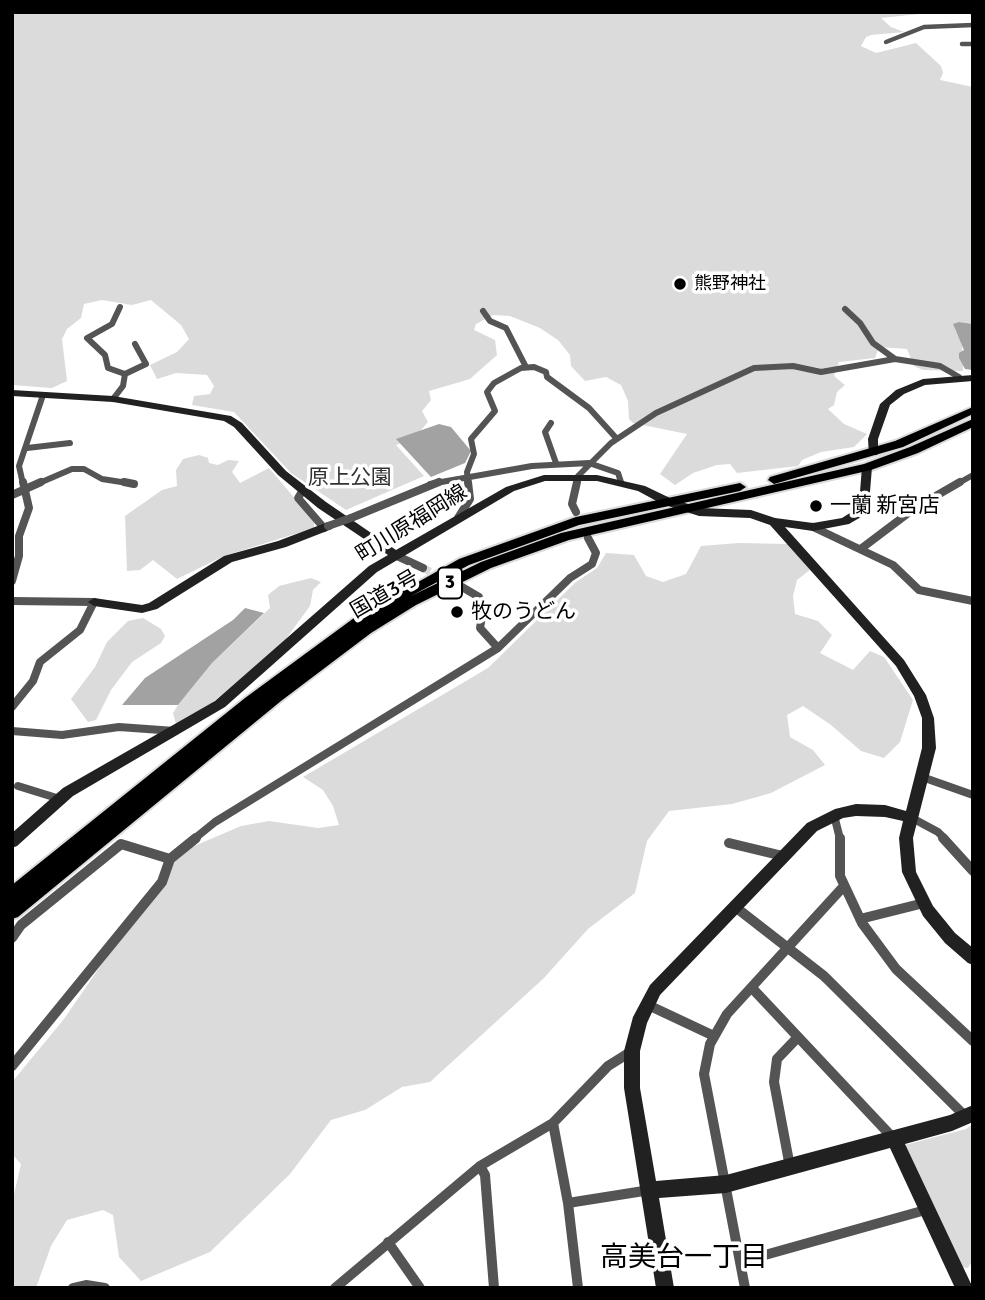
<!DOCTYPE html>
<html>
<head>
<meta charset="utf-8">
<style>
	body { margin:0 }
	#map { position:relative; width:985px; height:1300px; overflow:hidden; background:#fff; font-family:Signika,sans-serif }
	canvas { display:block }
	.frame { position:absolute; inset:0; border:14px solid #000; pointer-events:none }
</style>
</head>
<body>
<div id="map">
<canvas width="985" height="1300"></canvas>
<div class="frame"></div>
</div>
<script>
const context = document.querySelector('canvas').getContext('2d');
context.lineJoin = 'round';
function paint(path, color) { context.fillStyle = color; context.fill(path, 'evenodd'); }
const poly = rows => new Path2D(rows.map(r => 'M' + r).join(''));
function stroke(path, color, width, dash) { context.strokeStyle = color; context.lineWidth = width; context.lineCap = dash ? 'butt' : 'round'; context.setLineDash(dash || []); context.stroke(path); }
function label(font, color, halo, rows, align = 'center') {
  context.font = font + ' Signika,"Noto Sans JP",sans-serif'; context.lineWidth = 7; context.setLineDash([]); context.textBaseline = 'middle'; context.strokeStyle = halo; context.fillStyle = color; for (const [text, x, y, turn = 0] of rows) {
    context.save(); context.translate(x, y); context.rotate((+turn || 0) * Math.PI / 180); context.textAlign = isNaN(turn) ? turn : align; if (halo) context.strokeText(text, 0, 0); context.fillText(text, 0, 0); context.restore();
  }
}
paint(poly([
	[12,12,919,14,881,18,891,27,904,32,871,35,866,37,861,46,876,53,916,43,941,66,943,73,940,80,973,87,973,324,959,322,955,330,962,341,963,371,923,370,914,366,907,349,879,347,875,358,839,362,834,376,845,385,837,392,834,405,828,409,844,424,867,434,854,447,821,452,802,460,798,466,737,473,730,464,717,465,693,473,675,485,660,474,687,434,633,423,629,419,628,401,621,385,606,377,585,381,571,366,570,355,558,340,540,328,510,316,493,315,476,324,474,330,495,340,497,355,470,379,429,391,431,400,422,411,428,422,414,438,396,445,424,476,346,510,291,473,234,412,192,405,194,396,210,394,214,386,207,375,176,373,157,379,150,365,177,352,189,339,181,325,151,300,132,305,102,300,84,304,81,318,67,329,62,339,67,381,52,388,12,385],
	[199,455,208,458,209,463,218,465,228,460,239,461,232,472,240,483,269,468,314,521,314,528,224,556,177,579,153,560,140,570,127,571,125,516,162,490,177,486,176,470,183,459],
	[739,543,788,544,811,569,797,580,793,596,795,614,818,621,832,635,820,653,853,670,870,651,884,657,913,700,900,742,884,758,861,751,831,725,803,706,787,715,790,737,813,750,825,765,771,793,732,804,669,811,647,841,635,893,588,929,543,979,430,1082,402,1087,365,1110,331,1120,290,1174,210,1252,141,1281,119,1257,113,1215,103,1210,67,1220,51,1246,36,1288,12,1288,12,1203,21,1164,12,1154,12,1082,64,1019,178,853,241,826,269,821,318,828,339,825,333,806,323,790,303,777,488,668,576,582,597,568,606,553,634,555,646,576,663,582,686,574,701,546],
	[311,578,321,582,313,590,310,606,280,647,202,711,176,724,173,713,178,705,212,663,270,608,268,595,279,586],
	[143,618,161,629,165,636,161,643,132,662,111,690,96,720,88,722,71,699,95,667,107,642,128,621],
	[973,1124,973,1260,968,1268,962,1267,905,1145,966,1129]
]), '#dbdbdb');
paint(poly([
	[959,322,973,324,973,370,965,369,959,358,959,353,964,350,953,324],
	[439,424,451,427,471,451,465,463,431,477,396,439],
	[245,608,264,613,212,663,178,705,122,705,145,678,233,620]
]), '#a2a2a2');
stroke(poly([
	[966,12,973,14]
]), '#a2a2a2', 2);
stroke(poly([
	[423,568,443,578]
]), '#d9d9d9', 8, [8, 3.5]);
const highway = poly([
	[973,407,973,414,903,447,774,484,768,480,770,477,895,441,973,407],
	[973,419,973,427,918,453,871,470,569,540,491,568,416,605,371,633,281,701,18,917,12,919,12,885,245,698,354,618,459,559,576,517,740,483,746,487,740,491,579,525,469,565,411,596,481,562,561,533,864,464,910,447,973,419]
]);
stroke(highway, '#dbdbdb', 4);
stroke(poly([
	[886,42,924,27,973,25],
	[962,44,973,44]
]), '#545454', 4.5);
stroke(poly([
	[845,309,860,323,873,343,895,359],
	[483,311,490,321,506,328,526,367],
	[125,374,146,364,135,344],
	[113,399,123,386,125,374,108,368,105,355,87,338,112,324,120,307],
	[551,423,545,432,556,463],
	[27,448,70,443],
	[23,484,19,466,43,395],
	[37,484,72,469,84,469,102,479,134,484],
	[430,484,532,466,589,463,618,473,621,482],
	[468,484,467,472,474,454,471,439,495,411,487,392,494,383,521,368,534,367,546,372,547,377,589,408,617,439],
	[576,484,578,476,611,443,656,413,754,368,793,366,821,372,895,359,940,366,959,377],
	[957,484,973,475]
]), '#545454', 6);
stroke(poly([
	[124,482,134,484],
	[303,490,298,498,324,528],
	[12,495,41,482],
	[576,512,572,504,577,482],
	[351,518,439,482],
	[458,518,470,499,468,482],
	[813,527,893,565,919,590,973,601],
	[862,548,915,508,960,482],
	[395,555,423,568],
	[12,581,19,556,19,536,29,508,23,482],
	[462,587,479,597,483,610,480,628,498,648],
	[12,601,94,602,80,630,40,662,33,681,12,707],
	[12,731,62,735,119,727,175,731],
	[922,777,973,795],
	[18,786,60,799],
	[834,815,840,839],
	[912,818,938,832,945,839],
	[194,839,215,822,498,648,570,578,592,564,596,553,588,538]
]), '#545454', 8);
stroke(poly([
	[840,838,840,876,862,923,896,969,973,1041],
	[943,838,973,871],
	[729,843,783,856],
	[734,906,824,976,967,1118],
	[860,919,924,903],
	[12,938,21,925,121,844,170,859],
	[752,988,894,1139],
	[648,1005,714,1036],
	[12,1066,162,882,170,859,196,838],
	[553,1123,568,1203,578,1288],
	[480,1166,485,1175,494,1288],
	[790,1167,774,1082,777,1059,798,1037],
	[568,1203,650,1190],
	[388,1242,420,1288],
	[740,1262,929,1209],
	[73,1288,86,1285,105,1288],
	[335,1288,480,1166,553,1123,608,1066,632,1051],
	[745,1288,704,1074,710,1044,727,1014,844,886]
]), '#545454', 10);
paint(poly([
	[973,375,973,381,925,385,904,394,890,405,878,439,878,453,877,455,869,455,868,439,880,404,896,390,923,379,973,375],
	[12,390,113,396,231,416,242,423,286,471,326,502,396,550,506,487,544,475,597,475,645,486,670,498,700,508,751,510,775,518,813,523,842,518,853,511,859,504,862,467,863,465,871,465,872,467,869,504,861,517,849,524,813,531,785,527,904,660,926,695,934,718,936,748,913,838,916,872,933,906,955,933,973,948,973,965,968,963,945,943,923,916,902,872,899,838,903,821,885,817,856,816,843,818,817,831,660,995,647,1023,640,1051,640,1088,656,1181,726,1175,950,1115,973,1105,973,1122,952,1131,905,1144,973,1288,955,1288,890,1148,726,1193,659,1198,674,1288,656,1288,624,1088,624,1051,633,1017,650,985,807,823,835,809,856,804,885,805,906,811,922,748,922,718,914,696,896,666,770,525,750,518,699,516,662,504,638,491,597,481,545,481,514,491,377,572,225,707,73,796,17,846,12,848,12,833,63,788,215,701,369,566,388,555,318,508,278,475,234,427,224,421,113,402,12,396,12,390],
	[328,522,332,523,334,526,332,529,286,547,232,562,157,609,142,613,94,606,88,602,94,598,142,605,149,603,224,556,278,541,328,522]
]), '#212121');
paint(highway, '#000');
stroke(poly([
	[328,526,351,518]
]), '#545454', 8);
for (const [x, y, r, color] of [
	[680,284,7,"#000"],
	[816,506,7,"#000"],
	[457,612,7,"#000"]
]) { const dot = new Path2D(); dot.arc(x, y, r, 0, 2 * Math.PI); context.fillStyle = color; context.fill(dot); stroke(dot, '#fff', 2.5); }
label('18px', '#000', '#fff', [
	["熊野神社",694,284]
], 'left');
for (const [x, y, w] of [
	[450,583,24]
]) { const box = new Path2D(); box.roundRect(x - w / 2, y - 15.5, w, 31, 5); context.fillStyle = '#fff'; context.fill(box); stroke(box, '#000', 2); }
label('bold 19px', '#000', null, [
	["3",450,583]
]);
label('21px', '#323232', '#fff', [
	["原上公園",350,478]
]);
label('21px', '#000', '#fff', [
	["一蘭 新宮店",830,506],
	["牧のうどん",471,612]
], 'left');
label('21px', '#000', '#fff', [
	["町川原福岡線",412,524,-32],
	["国道3号",385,595,-30]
]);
label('28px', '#000', '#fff', [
	["高美台一丁目",684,1259]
]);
</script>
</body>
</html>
